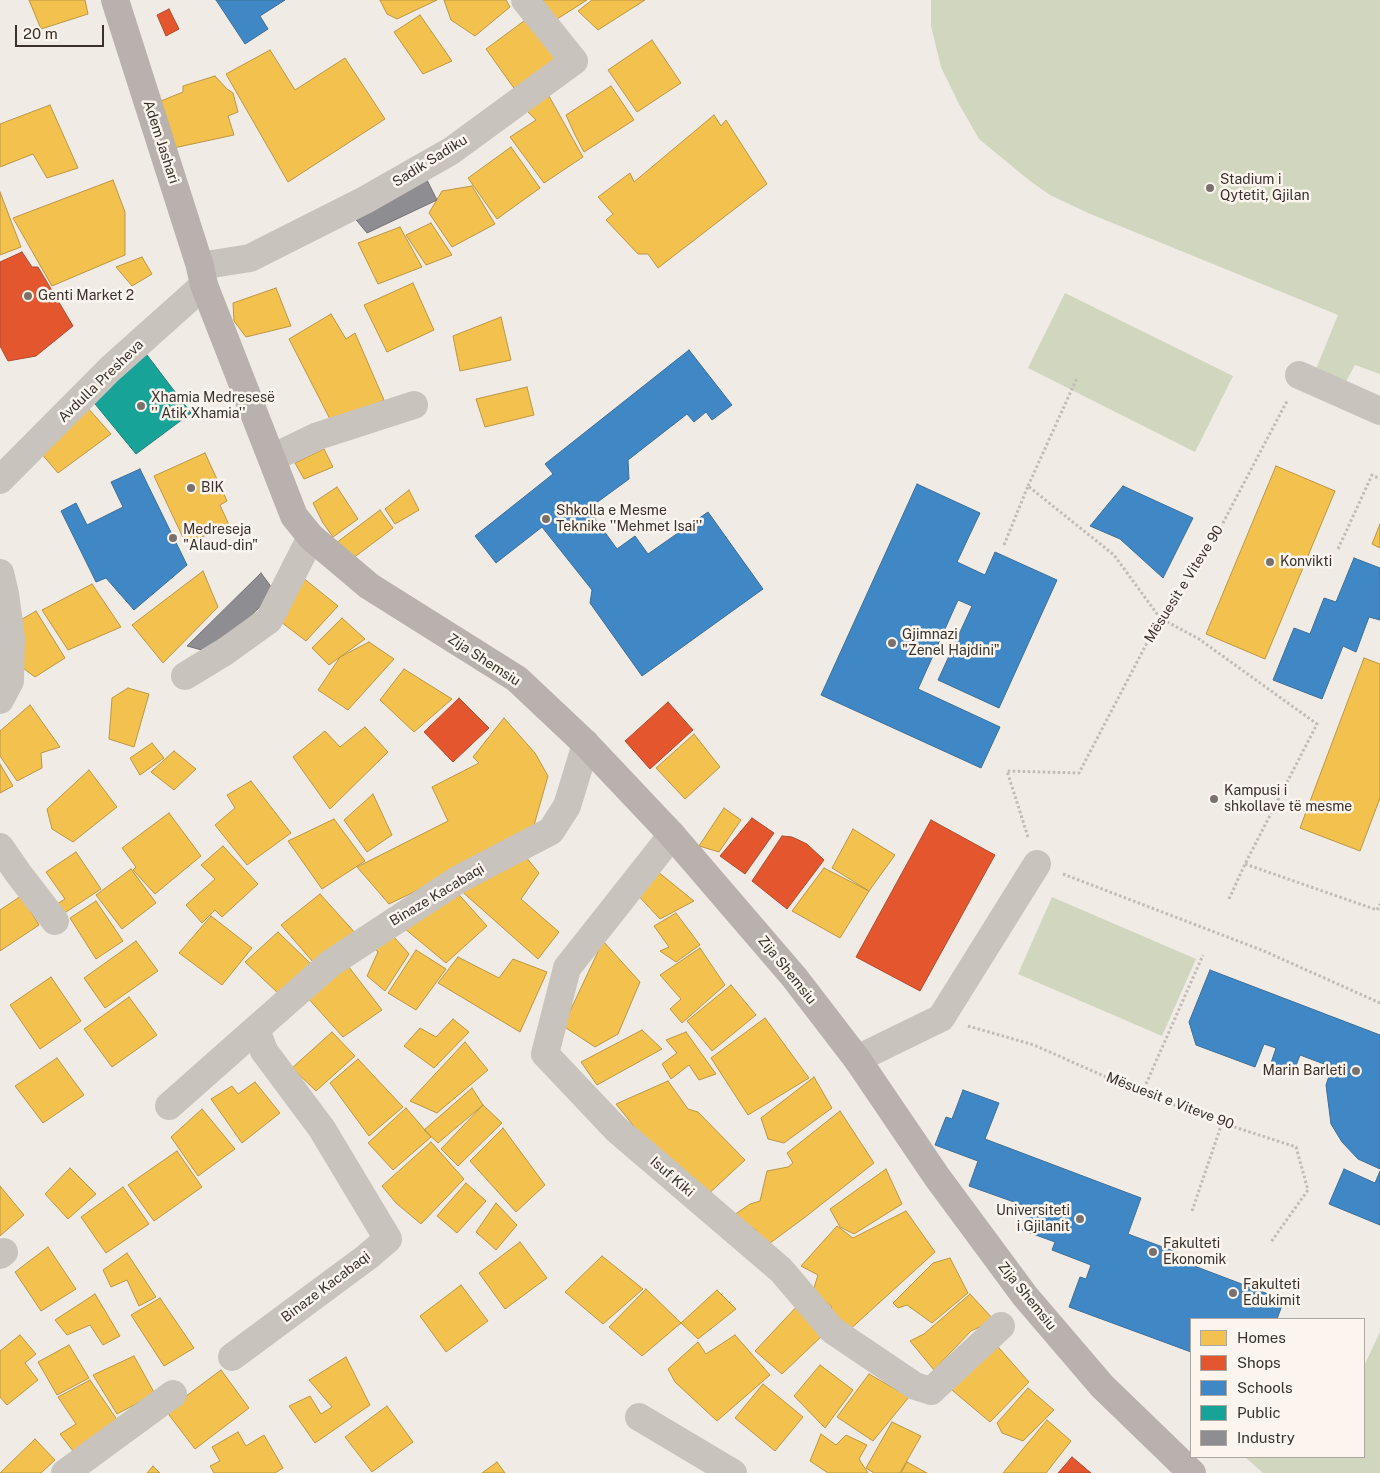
<!DOCTYPE html>
<html>
<head>
<meta charset="utf-8">
<style>
	body { margin:0 }
	#map { position:relative; width:1380px; height:1473px; overflow:hidden; background:#f0ebe5; font-family:"Public Sans",sans-serif }
	canvas { display:block }
	.legend { position:absolute; left:1190px; top:1318px; width:175px; height:140px; box-sizing:border-box; background:#fbf5ee; border:1px solid #aea6a0; margin:0; padding:6px 9px; list-style:none; font-size:15px; color:#3b302b }
	.legend li { display:flex; align-items:center; gap:10px; height:25px }
	.legend b { width:25px; border:1px solid #aea6a0 }
	.scale { position:absolute; left:15px; top:25px; width:89px; height:22px; box-sizing:border-box; border:2px solid #3b302b; border-top:0; padding-left:6px; font-size:15px; line-height:18px; white-space:nowrap; color:#3b302b; -webkit-text-stroke:4px #fbf5ee; paint-order:stroke }
</style>
</head>
<body>
<div id="map">
<canvas width="1380" height="1473"></canvas>
<ul class="legend">
<li><b style="height:14px;background:#f2c14e"></b>Homes</li>
<li><b style="height:14px;background:#e4572e"></b>Shops</li>
<li><b style="height:14px;background:#3f88c5"></b>Schools</li>
<li><b style="height:14px;background:#17a398"></b>Public</li>
<li><b style="height:14px;background:#8d8d92"></b>Industry</li>
</ul>
<div class="scale">20 m</div>
</div>
<script>
const context = document.querySelector('canvas').getContext('2d');
context.lineJoin = 'round';
function paint(path, color) { context.fillStyle = color; context.fill(path, 'evenodd'); }
const poly = rows => new Path2D(rows.map(r => 'M' + r).join(''));
function stroke(path, color, width, dash) { context.strokeStyle = color; context.lineWidth = width; context.lineCap = dash ? 'butt' : 'round'; context.setLineDash(dash || []); context.stroke(path); }
function label(font, color, halo, rows, align = 'center') {
  context.font = font + ' "Public Sans",sans-serif'; context.lineWidth = 5; context.setLineDash([]); context.textBaseline = 'middle'; context.strokeStyle = halo; context.fillStyle = color; for (const [text, x, y, turn = 0] of rows) {
    context.save(); context.translate(x, y); context.rotate((+turn || 0) * Math.PI / 180); context.textAlign = isNaN(turn) ? turn : align; if (halo) context.strokeText(text, 0, 0); context.fillText(text, 0, 0); context.restore();
  }
}
paint(poly([
	[931,0,1380,0,1380,374,1355,365,1343,387,1314,374,1338,315,1088,213,1050,195,1030,181,979,139,959,104,941,67,931,26],
	[1065,293,1233,376,1195,452,1028,368],
	[1052,897,1196,959,1162,1036,1018,974],
	[1380,1332,1380,1473,1263,1473,1245,1457,1364,1457,1364,1366]
]), '#d1d6bf');
const homes = poly([
	[29,0,85,0,88,14,41,29,29,0],
	[380,0,437,0,397,19,387,14,380,0],
	[444,0,506,0,510,7,475,36,451,20,444,0],
	[532,0,587,0,554,21,532,0],
	[592,0,645,0,598,30,578,11,592,0],
	[420,15,452,61,423,74,394,32,420,15],
	[528,18,559,60,516,91,486,49,528,18],
	[652,40,681,83,637,112,608,70,652,40],
	[270,50,295,90,345,58,385,119,288,182,226,74,270,50],
	[215,76,227,89,233,93,238,112,228,116,234,135,169,149,156,103,183,92,183,86,215,76],
	[611,86,634,120,584,152,575,135,566,115,611,86],
	[545,89,583,157,544,183,510,137,536,120,525,109,545,89],
	[50,105,78,168,47,178,33,154,0,167,0,124,50,105],
	[714,115,721,126,726,120,767,184,658,268,648,254,638,254,606,220,613,214,598,197,630,173,634,182,714,115],
	[511,147,540,188,497,219,468,178,511,147],
	[113,180,125,212,125,255,52,286,13,218,113,180],
	[472,186,495,224,452,247,429,213,442,191,472,186],
	[0,192,21,247,0,255,0,192],
	[431,223,452,255,426,265,406,235,431,223],
	[400,227,422,267,378,284,358,243,400,227],
	[142,257,152,274,132,286,116,267,142,257],
	[413,283,434,330,387,352,364,305,413,283],
	[276,288,291,326,246,337,234,321,233,303,276,288],
	[331,314,346,339,355,333,384,400,333,425,289,339,331,314],
	[501,317,511,360,460,371,453,336,501,317],
	[527,387,534,415,485,427,476,399,527,387],
	[87,407,111,434,58,473,40,452,87,407],
	[324,449,333,467,304,479,295,463,324,449],
	[205,453,227,501,220,505,229,525,186,544,154,476,205,453],
	[1276,466,1335,491,1265,659,1206,634,1276,466],
	[337,487,358,519,333,537,323,523,313,503,337,487],
	[409,490,419,510,395,524,385,509,409,490],
	[380,510,393,528,352,559,336,543,380,510],
	[1380,524,1380,548,1372,544,1380,524],
	[203,571,218,607,163,663,132,625,203,571],
	[297,573,338,606,306,641,277,619,297,573],
	[92,584,121,627,68,650,42,610,92,584],
	[36,611,65,658,35,677,16,663,12,625,36,611],
	[342,618,365,639,329,665,312,648,342,618],
	[369,642,394,659,348,710,318,690,340,657,369,642],
	[1364,658,1380,664,1380,798,1360,851,1300,828,1364,658],
	[404,669,452,699,414,732,380,700,404,669],
	[128,688,149,694,134,747,109,739,112,698,128,688],
	[30,705,60,747,41,753,42,768,17,781,0,756,0,731,30,705],
	[504,718,535,753,548,776,531,836,389,904,357,867,448,821,432,787,479,763,473,757,504,718],
	[365,727,388,752,330,809,293,757,325,731,340,747,365,727],
	[694,734,720,767,685,799,656,768,694,734],
	[152,743,164,758,140,775,130,758,152,743],
	[174,751,196,769,174,790,151,772,174,751],
	[0,764,13,786,0,793,0,764],
	[89,770,117,807,73,842,52,829,47,809,89,770],
	[251,781,291,833,247,865,215,825,235,808,227,795,251,781],
	[373,794,392,835,367,852,344,820,373,794],
	[724,808,741,820,719,852,699,846,724,808],
	[169,813,201,856,155,894,133,870,136,867,122,848,169,813],
	[334,819,365,861,322,889,288,841,334,819],
	[853,829,895,855,869,891,832,868,853,829],
	[223,846,258,884,222,917,215,910,202,923,186,905,215,879,201,865,223,846],
	[521,851,539,873,521,899,559,932,538,959,458,888,521,851],
	[76,852,101,889,63,914,57,904,65,899,46,872,76,852],
	[652,867,694,901,660,919,633,890,652,867],
	[824,868,869,891,840,938,792,911,824,868],
	[131,869,156,903,122,929,96,895,131,869],
	[453,888,487,926,446,963,398,923,453,888],
	[320,894,357,935,313,962,281,925,320,894],
	[21,896,39,925,0,951,0,910,21,896],
	[96,901,123,941,96,959,70,918,96,901],
	[676,913,700,945,676,962,660,951,669,947,654,926,676,913],
	[211,916,252,948,222,985,179,953,211,916],
	[387,929,409,954,385,991,367,976,378,952,368,943,387,929],
	[278,932,312,965,279,994,245,962,278,932],
	[136,941,158,971,105,1008,84,978,136,941],
	[603,941,640,982,618,1034,595,1047,563,1026,603,941],
	[700,948,725,985,682,1023,670,1009,681,999,660,975,700,948],
	[416,950,446,969,416,1010,388,993,416,950],
	[458,957,499,978,513,959,547,972,520,1032,438,983,458,957],
	[345,962,382,1010,343,1037,307,997,345,962],
	[51,977,81,1021,40,1049,10,1005,51,977],
	[731,985,756,1015,712,1051,687,1021,731,985],
	[129,997,157,1035,112,1067,84,1029,129,997],
	[765,1018,809,1078,748,1115,711,1058,765,1018],
	[453,1019,469,1032,434,1068,404,1046,420,1028,436,1037,453,1019],
	[642,1030,662,1049,597,1085,581,1062,642,1030],
	[332,1032,355,1056,316,1091,292,1068,332,1032],
	[686,1032,716,1074,699,1080,689,1065,671,1079,662,1064,677,1053,666,1040,686,1032],
	[465,1042,488,1070,437,1113,410,1101,465,1042],
	[57,1058,84,1095,43,1123,15,1086,57,1058],
	[358,1059,403,1107,369,1136,330,1083,358,1059],
	[814,1077,832,1108,784,1143,768,1139,761,1118,814,1077],
	[668,1081,688,1109,698,1112,745,1160,704,1198,645,1140,616,1104,668,1081],
	[255,1082,280,1113,242,1143,211,1099,232,1086,238,1094,255,1082],
	[472,1088,483,1105,438,1143,424,1130,472,1088],
	[483,1105,502,1123,458,1166,441,1149,483,1105],
	[406,1108,431,1137,393,1170,368,1143,406,1108],
	[202,1109,235,1149,198,1176,171,1137,202,1109],
	[840,1111,874,1163,804,1218,762,1249,746,1237,757,1231,734,1215,750,1204,760,1201,767,1171,788,1167,793,1163,787,1153,840,1111],
	[503,1128,545,1185,516,1212,470,1161,503,1128],
	[431,1142,464,1179,421,1224,396,1203,382,1186,431,1142],
	[177,1151,202,1187,154,1221,128,1185,177,1151],
	[70,1168,96,1194,68,1219,45,1194,70,1168],
	[886,1169,902,1204,854,1234,840,1227,830,1209,886,1169],
	[466,1183,486,1201,457,1233,437,1216,466,1183],
	[0,1186,24,1215,0,1236,0,1186],
	[123,1187,149,1224,106,1253,81,1217,123,1187],
	[496,1203,517,1225,496,1250,476,1232,496,1203],
	[906,1211,935,1252,846,1333,824,1314,832,1307,813,1291,818,1275,801,1266,837,1226,853,1238,906,1211],
	[520,1242,547,1278,505,1309,479,1273,520,1242],
	[48,1247,76,1289,41,1311,15,1272,48,1247],
	[127,1253,156,1297,139,1306,127,1280,111,1287,103,1270,127,1253],
	[602,1256,643,1289,603,1324,565,1292,602,1256],
	[950,1258,968,1293,932,1323,907,1305,898,1308,893,1303,933,1263,950,1258],
	[461,1285,488,1321,446,1352,420,1316,461,1285],
	[646,1289,681,1323,642,1356,609,1327,646,1289],
	[717,1290,736,1309,698,1339,681,1323,717,1290],
	[95,1294,120,1336,103,1345,90,1325,67,1335,55,1320,95,1294],
	[970,1294,994,1320,971,1331,934,1370,910,1341,924,1334,970,1294],
	[160,1298,194,1348,164,1366,131,1315,160,1298],
	[800,1303,824,1334,782,1374,755,1351,800,1303],
	[20,1335,36,1354,25,1363,38,1380,7,1405,0,1397,0,1351,20,1335],
	[735,1335,770,1375,717,1421,675,1382,668,1369,698,1342,706,1354,735,1335],
	[992,1340,1029,1382,990,1422,946,1385,992,1340],
	[69,1345,89,1378,57,1395,38,1362,69,1345],
	[134,1356,155,1394,117,1414,93,1375,134,1356],
	[346,1357,370,1405,315,1443,289,1406,310,1396,321,1414,332,1407,309,1380,346,1357],
	[820,1365,853,1390,825,1428,794,1396,820,1365],
	[221,1370,249,1408,195,1449,166,1411,221,1370],
	[869,1374,909,1397,873,1441,837,1417,869,1374],
	[90,1380,120,1424,76,1455,60,1434,76,1424,58,1397,90,1380],
	[763,1384,803,1417,775,1451,735,1418,763,1384],
	[1028,1388,1054,1410,1023,1441,1002,1433,997,1423,1028,1388],
	[387,1406,413,1442,372,1472,345,1437,387,1406],
	[1047,1420,1071,1441,1046,1473,1003,1473,1047,1420],
	[892,1422,921,1436,900,1473,874,1473,866,1468,892,1422],
	[238,1432,246,1446,264,1435,283,1468,275,1473,214,1473,210,1466,220,1461,212,1447,238,1432],
	[821,1434,836,1445,846,1435,867,1445,859,1459,868,1473,828,1473,810,1461,821,1434],
	[35,1439,55,1460,41,1473,0,1473,35,1439],
	[497,1462,505,1473,482,1473,497,1462],
	[907,1462,927,1473,901,1473,907,1462],
	[153,1466,160,1473,147,1473,153,1466]
]);
paint(homes, '#f2c14e');
stroke(homes, '#bb9644', 1);
const shops = poly([
	[169,9,179,29,166,36,157,15,169,9],
	[22,252,32,267,38,267,73,326,36,356,8,361,0,346,0,262,22,252],
	[459,698,489,728,453,762,424,732,459,698],
	[668,702,693,730,650,769,625,741,668,702],
	[752,818,774,833,745,874,720,856,752,818],
	[931,820,995,855,920,991,856,957,931,820],
	[782,836,792,837,807,844,824,860,787,909,752,881,782,836],
	[1072,1457,1091,1473,1058,1473,1072,1457]
]);
paint(shops, '#e4572e');
stroke(shops, '#b14b2d', 1);
const schools = poly([
	[216,0,285,0,260,16,268,29,245,44,216,0],
	[689,350,732,405,712,420,706,412,694,422,687,414,628,460,629,479,588,509,617,549,635,536,648,554,708,512,763,589,642,676,590,603,592,590,542,527,496,563,475,536,553,474,545,464,689,350],
	[140,469,187,565,134,610,106,578,96,582,61,511,76,503,87,525,123,507,111,482,140,469],
	[917,484,980,513,957,562,985,575,995,552,1057,580,999,708,938,680,972,606,958,600,918,689,1000,727,981,768,821,695,917,484],
	[1123,486,1193,518,1163,578,1120,539,1090,526,1123,486],
	[1354,558,1380,568,1380,620,1369,617,1356,652,1343,646,1322,699,1273,680,1294,628,1310,634,1324,598,1336,602,1354,558],
	[1210,970,1380,1035,1380,1169,1358,1159,1342,1142,1331,1124,1326,1085,1332,1067,1300,1055,1293,1074,1270,1066,1276,1048,1264,1044,1255,1067,1196,1045,1189,1022,1210,970],
	[963,1090,999,1103,985,1139,1141,1198,1128,1234,1176,1252,1173,1258,1284,1300,1277,1319,1191,1319,1191,1352,1069,1307,1080,1277,1086,1279,1091,1265,1052,1250,1055,1242,1022,1230,1031,1208,969,1186,978,1161,935,1145,946,1117,952,1119,963,1090],
	[1344,1169,1375,1183,1380,1171,1380,1225,1329,1204,1344,1169]
]);
paint(schools, '#3f88c5');
stroke(schools, '#3e6e97', 1);
const public = poly([
	[144,351,191,413,136,454,91,399,144,351]
]);
paint(public, '#17a398');
stroke(public, '#228077', 1);
const industry = poly([
	[425,176,437,200,367,233,353,216,425,176],
	[261,573,275,592,213,653,187,646,261,573]
]);
paint(industry, '#8d8d92');
stroke(industry, '#747173', 1);
stroke(poly([
	[1028,486,1077,378],
	[1004,545,1028,486,1114,555,1160,618,1199,639,1317,724,1245,864,1229,899],
	[1338,549,1372,475,1380,479],
	[1028,837,1007,771,1079,773,1160,618,1215,538,1287,401],
	[1245,864,1377,910,1380,904],
	[1063,874,1264,951,1380,1003],
	[968,1026,1034,1045,1142,1093,1222,1123,1296,1147,1308,1190,1271,1242],
	[1142,1093,1203,955],
	[1192,1211,1222,1123]
]), '#c2bbb6', 3, [2.5, 2.5]);
stroke(poly([
	[200,266,250,258,365,200,451,151,574,61,525,0],
	[1299,375,1380,411],
	[272,458,318,436,414,405],
	[0,480,110,369,204,285],
	[0,573,5,594,11,638,10,681,0,700],
	[185,676,226,651,269,620,311,537],
	[672,835,567,968,545,1054,616,1129,781,1270,832,1330,915,1386,931,1391,1001,1326],
	[0,847,18,873,55,921],
	[857,1059,941,1018,1037,864],
	[169,1106,256,1029],
	[0,1255,4,1252],
	[232,1357,367,1257,388,1239,322,1129,264,1051,256,1029,331,963,459,879,551,831,567,806,586,744],
	[639,1417,733,1473],
	[65,1473,173,1394]
]), '#c9c3be', 28);
stroke(poly([
	[115,0,200,266,204,285,294,516,311,537,369,586,517,679,586,744,672,835,794,977,857,1059,937,1177,1025,1296,1102,1386,1192,1473]
]), '#b8b1ad', 28);
for (const [x, y, r, color] of [
	[1210,188,5,"#7a716c"],
	[28,296,5,"#7a716c"],
	[141,406,5,"#7a716c"],
	[191,488,5,"#7a716c"],
	[546,519,5,"#7a716c"],
	[173,538,5,"#7a716c"],
	[1270,562,5,"#7a716c"],
	[892,643,5,"#7a716c"],
	[1214,799,5,"#7a716c"],
	[1356,1071,5,"#7a716c"],
	[1080,1219,5,"#7a716c"],
	[1153,1252,5,"#7a716c"],
	[1233,1293,5,"#7a716c"]
]) { const dot = new Path2D(); dot.arc(x, y, r, 0, 2 * Math.PI); context.fillStyle = color; context.fill(dot); stroke(dot, '#fbf5ee', 2); }
label('14px', '#3b302b', '#fbf5ee', [
	["Adem Jashari",161,142,72],
	["Sadik Sadiku",430,161,-32],
	["Avdulla Presheva",101,381,-44],
	["Mësuesit e Viteve 90",1184,584,-58],
	["Zija Shemsiu",484,660,33],
	["Binaze Kacabaqi",437,895,-31],
	["Zija Shemsiu",787,970,51],
	["Mësuesit e Viteve 90",1170,1101,21],
	["Isuf Kiki",672,1177,41],
	["Binaze Kacabaqi",326,1287,-37],
	["Zija Shemsiu",1027,1296,51]
]);
label('14px', '#3b302b', '#fbf5ee', [
	["Stadium i",1220,180],
	["Qytetit, Gjilan",1220,196],
	["Genti Market 2",38,296],
	["Xhamia Medresesë",151,398],
	["'' Atik Xhamia''",151,414],
	["BIK",201,488],
	["Shkolla e Mesme",556,511],
	["Teknike ''Mehmet Isai''",556,527],
	["Medreseja",183,530],
	["\"Alaud-din\"",183,546],
	["Konvikti",1280,562],
	["Gjimnazi",902,635],
	["\"Zenel Hajdini\"",902,651],
	["Kampusi i",1224,791],
	["shkollave të mesme",1224,807],
	["Marin Barleti",1346,1071,"right"],
	["Universiteti",1070,1211,"right"],
	["i Gjilanit",1070,1227,"right"],
	["Fakulteti",1163,1244],
	["Ekonomik",1163,1260],
	["Fakulteti",1243,1285],
	["Edukimit",1243,1301]
], 'left');
</script>
</body>
</html>
